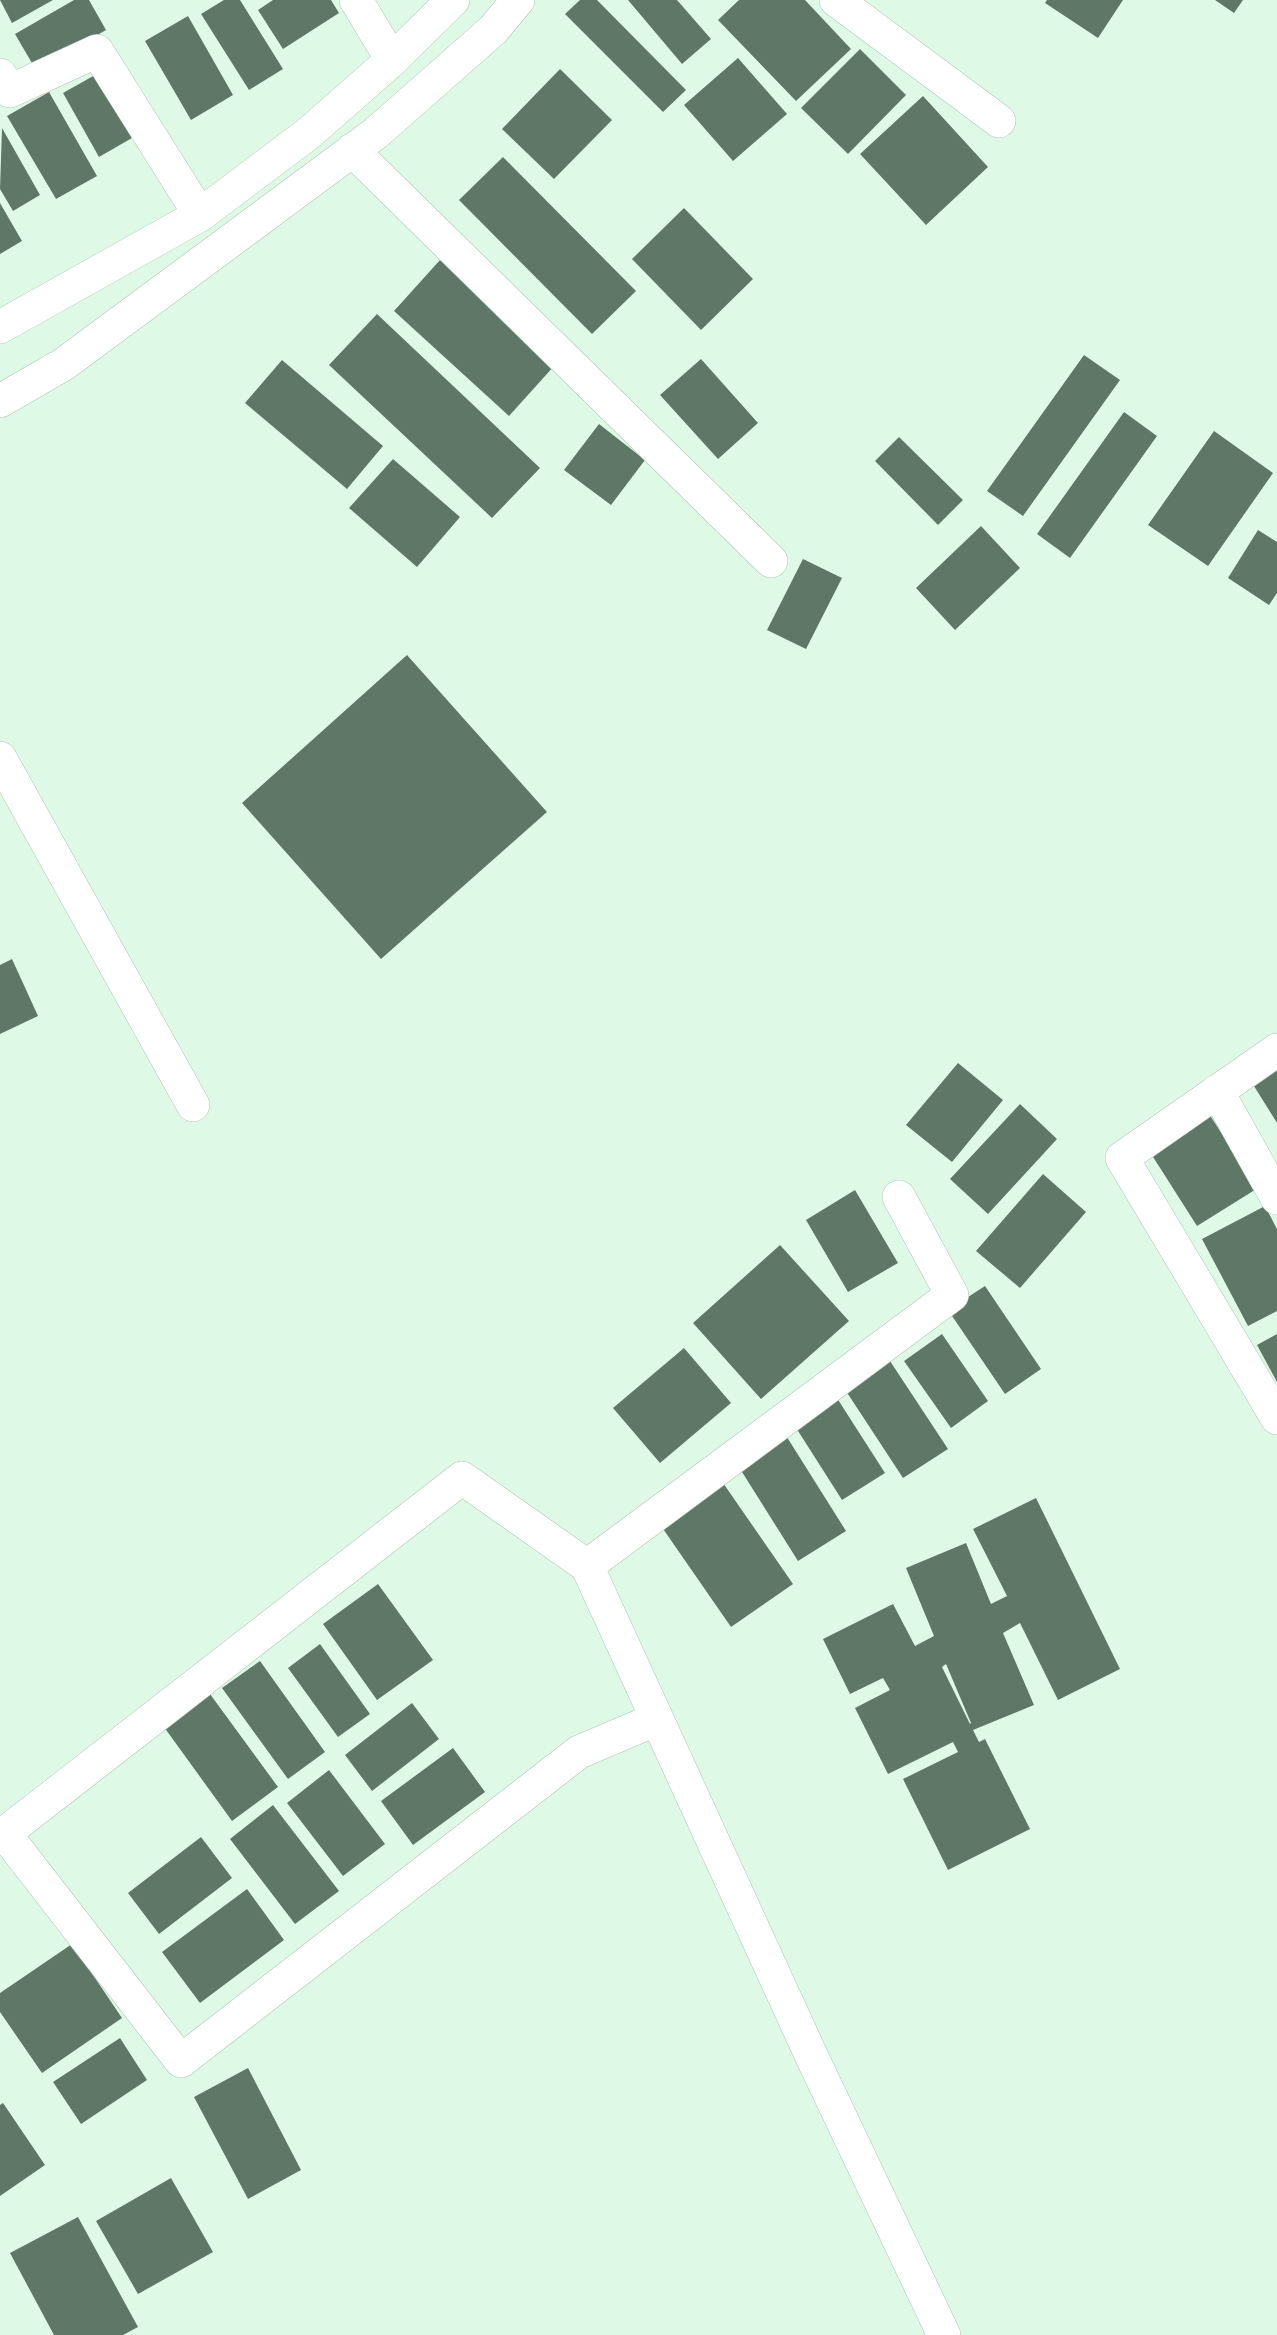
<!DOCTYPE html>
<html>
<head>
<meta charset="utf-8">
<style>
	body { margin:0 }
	canvas { display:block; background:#defae7 }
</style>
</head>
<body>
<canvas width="1277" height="2335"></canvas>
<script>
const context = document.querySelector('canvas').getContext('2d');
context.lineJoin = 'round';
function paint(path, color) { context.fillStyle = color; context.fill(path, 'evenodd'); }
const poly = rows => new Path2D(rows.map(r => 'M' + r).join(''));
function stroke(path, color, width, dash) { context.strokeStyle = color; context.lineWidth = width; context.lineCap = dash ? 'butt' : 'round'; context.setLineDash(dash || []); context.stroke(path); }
paint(poly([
	[0,0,53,0,12,23],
	[74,0,89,0,106,30,36,70,15,34],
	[224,0,240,0,283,69,249,90,201,14],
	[273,0,331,0,339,13,283,49,258,10],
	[580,0,597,0,686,90,663,112,565,14],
	[628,0,677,0,711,39,682,64],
	[739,0,805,0,851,49,796,101,718,20],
	[1047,0,1123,0,1098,38,1045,3],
	[1215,0,1243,0,1234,13],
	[188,16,233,95,191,120,145,41],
	[860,49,906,95,848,154,801,108],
	[738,58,787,114,733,161,684,105],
	[560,69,612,120,554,179,502,129],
	[95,75,132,138,99,157,63,93],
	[49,92,97,176,56,199,7,116],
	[923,96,988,167,926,225,860,154],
	[2,128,40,195,13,211,0,189],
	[503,157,636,291,592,334,459,200],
	[0,203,22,241,0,254],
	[684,208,753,279,701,330,632,259],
	[440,260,555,365,509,416,394,311],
	[377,314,540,468,492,518,329,365],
	[1084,355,1120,380,1023,516,987,491],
	[701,359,758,423,718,459,660,395],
	[282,360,383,446,347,489,245,403],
	[1124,412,1157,436,1070,558,1037,534],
	[599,424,645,460,611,505,564,470],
	[1214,431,1273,473,1208,566,1148,525],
	[899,437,963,500,938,525,875,461],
	[393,459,460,517,417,567,349,508],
	[981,526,1020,568,955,630,916,588],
	[1258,530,1277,542,1277,593,1269,605,1228,578],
	[803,559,842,578,806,649,767,630],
	[407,655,547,812,381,959,242,803],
	[12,959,38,1016,0,1034,0,965],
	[1277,1061,1277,1123,1249,1078],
	[958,1063,1003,1100,952,1162,906,1125],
	[1020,1104,1057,1139,988,1214,950,1179],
	[1207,1111,1258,1188,1197,1226,1148,1149],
	[1043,1174,1086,1212,1020,1288,976,1251],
	[855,1190,898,1263,848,1292,806,1220],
	[1265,1206,1277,1229,1277,1311,1248,1326,1202,1239],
	[780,1245,849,1321,761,1399,693,1323],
	[985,1286,1041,1369,1005,1394,948,1310],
	[942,1334,988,1401,951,1428,904,1361],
	[1277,1334,1277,1382,1257,1345],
	[684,1348,731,1403,660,1463,613,1408],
	[890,1361,948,1449,903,1478,846,1391],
	[835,1395,885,1473,842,1500,793,1423],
	[785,1434,846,1531,798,1561,737,1464],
	[721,1480,793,1584,731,1627,659,1523],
	[1036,1498,1120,1669,1058,1700,1020,1623,1003,1633,1034,1705,973,1730,979,1742,985,1739,1030,1829,948,1870,903,1779,958,1752,953,1742,888,1774,855,1708,890,1690,883,1678,850,1694,823,1639,893,1604,915,1646,934,1636,906,1568,966,1543,991,1604,1007,1596,973,1529],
	[946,1664,971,1723,970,1724,942,1667],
	[378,1584,433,1660,377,1700,323,1624],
	[320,1644,370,1714,338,1737,288,1668],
	[260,1661,325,1752,288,1779,222,1688],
	[210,1694,278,1787,232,1821,164,1727],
	[412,1703,439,1739,372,1791,345,1755],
	[453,1748,485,1792,413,1845,381,1801],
	[329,1770,385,1844,343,1876,287,1803],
	[273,1805,339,1891,295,1924,230,1839],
	[201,1837,232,1878,159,1934,128,1893],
	[247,1889,284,1940,200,2003,162,1952],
	[72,1944,122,2018,42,2073,0,2012,0,1993],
	[120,2038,147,2080,81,2124,53,2082],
	[248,2068,301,2170,248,2199,194,2097],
	[3,2103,45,2165,0,2196,0,2105],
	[171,2178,213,2252,138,2294,96,2221],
	[78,2217,138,2327,123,2335,54,2335,10,2253]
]), '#5f7767');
const minor = poly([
	[356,0,392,60],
	[836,0,999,121],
	[0,75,10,91,97,51,200,215],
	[352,150,771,561],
	[0,327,200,215,309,133,392,60,453,0],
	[0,401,64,364,376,133,493,30,518,0],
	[0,758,193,1105],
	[1277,1050,1122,1158,1277,1418],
	[1217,1091,1277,1198],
	[587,1566,952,1295,899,1197],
	[5,1834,181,2061,579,1752,657,1719],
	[0,1837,462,1478,587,1566,811,2055,944,2335]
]);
stroke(minor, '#acc6b4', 34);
stroke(minor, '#fff', 33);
</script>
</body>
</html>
